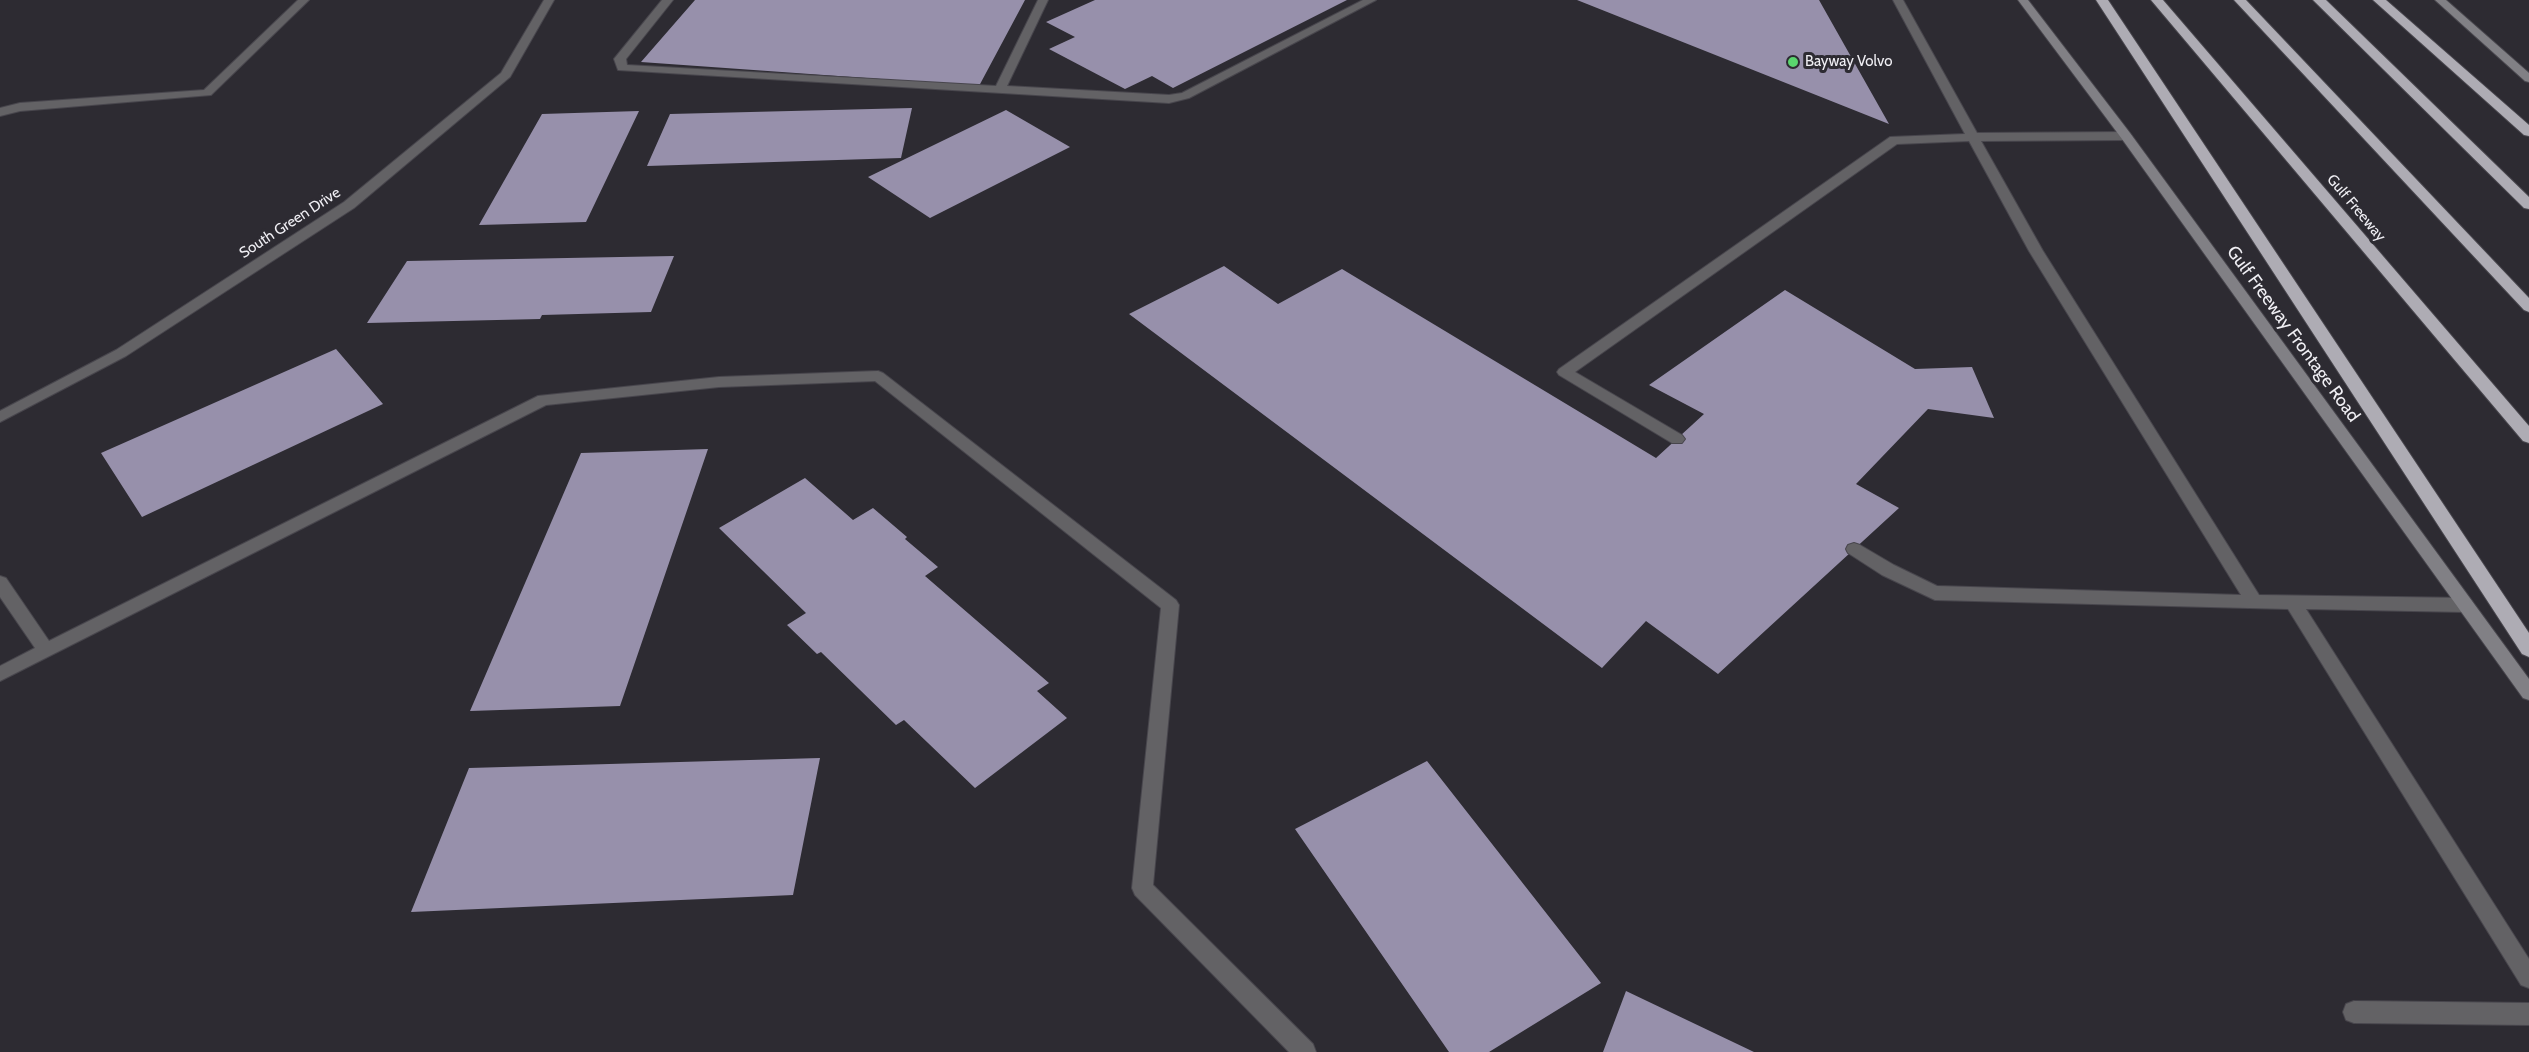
<!DOCTYPE html>
<html>
<head>
<meta charset="utf-8">
<style>
	body { margin:0 }
	canvas { display:block; background:#2d2b32 }
</style>
</head>
<body>
<canvas width="2529" height="1052"></canvas>
<script>
const context = document.querySelector('canvas').getContext('2d');
context.lineJoin = 'round';
function paint(path, color) { context.fillStyle = color; context.fill(path, 'evenodd'); }
const poly = rows => new Path2D(rows.map(r => 'M' + r).join(''));
function stroke(path, color, width, dash) { context.strokeStyle = color; context.lineWidth = width; context.lineCap = dash ? 'butt' : 'round'; context.setLineDash(dash || []); context.stroke(path); }
function label(font, color, halo, rows, align = 'center') {
  context.font = font + ' Cabin,sans-serif'; context.lineWidth = 6; context.setLineDash([]); context.textBaseline = 'middle'; context.strokeStyle = halo; context.fillStyle = color; for (const [text, x, y, turn = 0] of rows) {
    context.save(); context.translate(x, y); context.rotate((+turn || 0) * Math.PI / 180); context.textAlign = isNaN(turn) ? turn : align; if (halo) context.strokeText(text, 0, 0); context.fillText(text, 0, 0); context.restore();
  }
}
paint(poly([
	[695,0,1025,0,979,86,641,62],
	[1095,0,1347,0,1173,88,1152,76,1125,89,1049,49,1075,37,1046,22],
	[1577,0,1819,0,1889,124],
	[912,108,901,158,647,166,670,114],
	[1006,110,1070,147,930,218,868,177],
	[639,111,586,222,479,225,542,114],
	[674,256,651,312,542,315,540,319,367,323,407,261],
	[1224,266,1278,304,1342,269,1656,458,1704,414,1649,385,1785,290,1915,369,1972,367,1994,418,1928,409,1856,484,1899,508,1718,674,1646,621,1602,668,1129,314],
	[336,349,383,404,142,517,101,453],
	[708,449,620,706,470,711,581,453],
	[805,478,853,520,873,508,907,537,905,539,938,567,925,576,1049,683,1037,691,1067,718,975,788,904,720,896,725,821,652,817,654,787,625,806,613,719,528],
	[820,758,793,895,411,912,469,768],
	[1427,761,1601,983,1489,1052,1449,1052,1295,829],
	[1626,991,1754,1052,1603,1052]
]), '#9790ab');
const service = poly([
	[298,0,309,0,211,95,20,111,0,116,0,108,20,103,204,90,298,0],
	[662,0,673,0,626,59,627,65,996,86,1038,0,1048,0,1007,86,1169,95,1182,93,1363,0,1376,0,1189,98,1169,103,618,70,614,59,662,0],
	[1893,0,1903,0,1977,133,2126,132,2132,136,2126,140,1981,141,2043,251,2259,595,2465,598,2471,600,2474,605,2471,610,2465,612,2306,609,2529,959,2529,988,2521,985,2288,609,1935,600,1882,575,1848,553,1846,549,1848,545,1854,543,1860,545,1894,565,1937,586,2241,595,2029,251,1969,141,1897,144,1575,372,1682,435,1685,439,1682,443,1672,443,1559,375,1557,372,1559,369,1890,137,1965,134,1893,0],
	[878,371,883,373,1176,600,1179,605,1153,885,1313,1044,1316,1052,1289,1052,1135,895,1132,888,1161,608,875,381,719,387,546,405,0,681,0,666,35,648,0,597,0,576,6,578,49,641,538,396,719,377,878,371],
	[2354,1001,2529,1003,2529,1025,2354,1023,2346,1020,2343,1012,2346,1004,2354,1001]
]);
const minor = poly([
	[544,0,554,0,510,77,354,208,126,356,0,422,0,411,116,350,344,202,501,73,544,0]
]);
const secondary = poly([
	[2018,0,2028,0,2130,133,2529,679,2529,700,2523,698,2122,139,2018,0],
	[2435,0,2446,0,2529,73,2529,82,2525,81,2435,0]
]);
const motorway = poly([
	[2096,0,2108,0,2529,633,2529,657,2522,654,2096,0],
	[2151,0,2163,0,2529,426,2529,443,2523,441,2151,0],
	[2234,0,2246,0,2529,298,2529,312,2524,310,2234,0],
	[2313,0,2326,0,2529,197,2529,209,2524,208,2313,0],
	[2373,0,2386,0,2529,125,2529,136,2524,135,2373,0]
]);
stroke(service, '#48464d', 2);
stroke(minor, '#48464d', 2);
stroke(secondary, '#48464d', 2);
stroke(motorway, '#48464d', 2);
paint(service, '#636265');
paint(minor, '#636265');
paint(secondary, '#818085');
paint(motorway, '#aeacb4');
for (const [x, y, r, color] of [
	[1793,62,6,"#5ad56e"]
]) { const dot = new Path2D(); dot.arc(x, y, r, 0, 2 * Math.PI); context.fillStyle = color; context.fill(dot); stroke(dot, '#2d2b32', 2); }
label('15px', '#f0eff4', '#2d2b32', [
	["Bayway Volvo",1805,62]
], 'left');
label('15px', '#f0eff4', '#2d2b32', [
	["Gulf Freeway",2356,208,50],
	["South Green Drive",290,223,-33]
]);
label('18px', '#f0eff4', '#2d2b32', [
	["Gulf Freeway Frontage Road",2293,334,54]
]);
</script>
</body>
</html>
